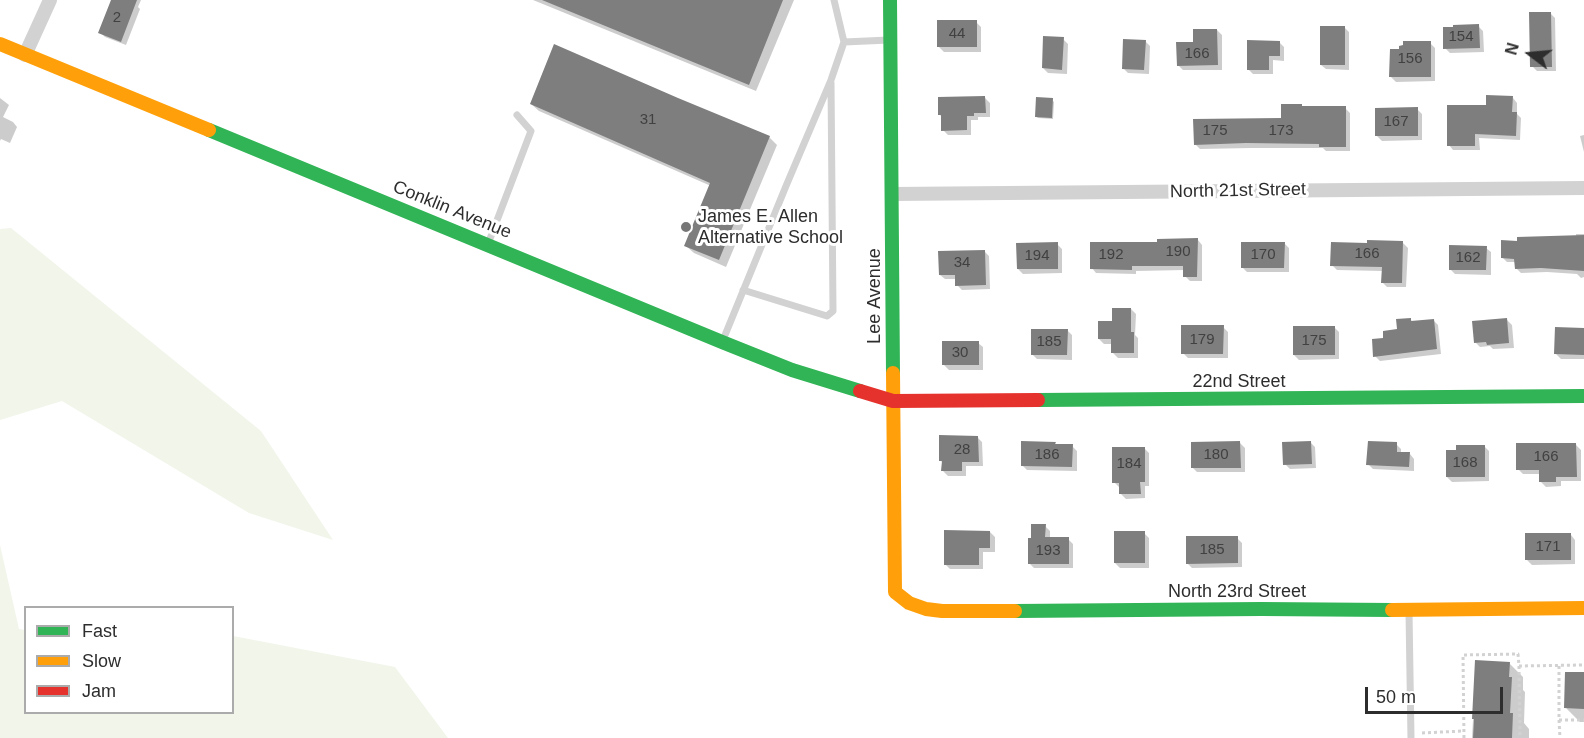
<!DOCTYPE html>
<html>
<head>
<meta charset="utf-8">
<style>
	body { margin:0 }
	#map { position:relative; width:1584px; height:738px; overflow:hidden; background:#fff; font-family:Arial,sans-serif }
	canvas { display:block }
	.legend { position:absolute; left:24px; top:606px; width:210px; height:108px; box-sizing:border-box; background:#fff; border:2px solid #ababab; margin:0; padding:8px 10px; list-style:none; font-size:18px; color:#2d2d2d }
	.legend li { display:flex; align-items:center; gap:12px; height:30px }
	.legend b { width:30px; border:2px solid #ababab }
	.north { position:absolute; left:1500px; top:24px; width:60px; height:60px; -webkit-text-stroke:4px #fff; paint-order:stroke; rotate:286deg; font-size:16px; font-weight:700; line-height:24px; text-align:center; color:#2d2d2d }
	.north::after { content:''; display:block; margin:auto; width:21px; height:27px; background:#2d2d2d; clip-path:polygon(50% 0,100% 100%,50% 72%,0 100%) }
	.scale { position:absolute; left:1365px; top:687px; width:138px; height:27px; box-sizing:border-box; border:3px solid #2d2d2d; border-top:0; padding-left:8px; font-size:18px; line-height:21px; white-space:nowrap; color:#2d2d2d; -webkit-text-stroke:4px #fff; paint-order:stroke }
</style>
</head>
<body>
<div id="map">
<canvas width="1584" height="738"></canvas>
<ul class="legend">
<li><b style="height:8px;background:#30b455"></b>Fast</li>
<li><b style="height:8px;background:#ff9f0a"></b>Slow</li>
<li><b style="height:8px;background:#e5322d"></b>Jam</li>
</ul>
<div class="north">N</div>
<div class="scale">50 m</div>
</div>
<script>
const context = document.querySelector('canvas').getContext('2d');
context.lineJoin = 'round';
function paint(path, color) { context.fillStyle = color; context.fill(path, 'evenodd'); }
const poly = rows => new Path2D(rows.map(r => 'M' + r).join(''));
function stroke(path, color, width, dash) { context.strokeStyle = color; context.lineWidth = width; context.lineCap = dash ? 'butt' : 'round'; context.setLineDash(dash || []); context.stroke(path); }
function label(font, color, halo, rows, align = 'center') {
  context.font = font + ' Arial,sans-serif'; context.lineWidth = 6; context.setLineDash([]); context.textBaseline = 'middle'; context.strokeStyle = halo; context.fillStyle = color; for (const [text, x, y, turn = 0] of rows) {
    context.save(); context.translate(x, y); context.rotate((+turn || 0) * Math.PI / 180); context.textAlign = isNaN(turn) ? turn : align; if (halo) context.strokeText(text, 0, 0); context.fillText(text, 0, 0); context.restore();
  }
}
paint(poly([
	[11,228,261,431,333,540,249,513,62,401,0,420,0,229],
	[0,545,19,629,25,630,26,712,232,712,233,636,395,667,448,738,0,738]
]), '#f1f5ea');
paint(poly([
	[112,0,141,0,138,7,140,9,126,45,105,37,100,32],
	[533,0,794,0,756,91],
	[1550,13,1555,18,1556,71,1537,71,1532,66],
	[976,22,981,27,981,52,944,52,939,47],
	[1478,26,1483,31,1484,52,1450,53,1445,48],
	[1344,27,1349,32,1349,70,1326,69,1321,65],
	[1217,30,1222,35,1222,70,1183,70,1178,65,1194,43],
	[1063,39,1068,44,1067,74,1048,73,1043,68],
	[1145,41,1150,46,1149,74,1128,73,1123,68],
	[1279,42,1284,47,1284,61,1273,60,1273,74,1253,74,1248,69],
	[1430,43,1435,48,1435,81,1396,82,1391,77],
	[0,98,9,105,3,117,13,122,17,127,10,143,1,139,0,141],
	[985,98,990,103,990,117,978,117,978,120,971,120,971,135,948,135,943,130,943,118,939,114],
	[1513,98,1517,103,1517,114,1521,118,1520,140,1479,138,1480,150,1453,150,1449,145,1487,106],
	[1052,100,1054,102,1053,119,1038,118,1036,116],
	[531,104,769,137,777,145,726,267,694,253,686,246,711,186,539,111],
	[1303,108,1345,108,1350,113,1350,151,1326,151,1323,148,1251,148,1200,149,1195,144,1283,120],
	[1417,109,1422,114,1422,140,1382,141,1377,136],
	[1584,135,1584,152,1580,136],
	[1576,234,1584,234,1584,277,1581,278,1577,274,1547,272,1521,273,1516,268,1516,262,1507,262,1502,257,1519,243,1576,237],
	[1198,240,1202,245,1202,281,1190,281,1185,276,1185,270,1136,271,1136,274,1096,273,1092,268,1158,244],
	[1284,243,1289,248,1289,272,1247,272,1242,267],
	[1403,243,1408,248,1406,287,1387,287,1382,282,1383,271,1337,270,1332,265],
	[1057,244,1062,249,1062,273,1023,274,1018,269],
	[1486,248,1491,252,1491,275,1455,274,1450,269],
	[984,251,989,256,990,289,962,290,957,285,956,279,945,279,940,275],
	[1131,309,1136,314,1135,335,1138,338,1138,358,1118,358,1113,353,1113,344,1104,344,1099,339],
	[1410,319,1413,322,1434,321,1438,325,1441,354,1380,361,1375,356,1385,340,1398,331],
	[1507,320,1512,325,1514,348,1493,349,1490,346,1480,347,1475,342],
	[1223,327,1228,332,1228,358,1188,358,1183,353],
	[1334,327,1339,332,1339,359,1299,360,1294,355],
	[1584,329,1584,359,1561,359,1556,354],
	[1067,330,1072,335,1072,360,1037,359,1032,354],
	[978,343,983,347,983,370,949,370,944,365],
	[977,437,982,442,983,466,966,466,966,476,948,476,943,471,943,463,940,460],
	[1310,442,1315,447,1316,468,1290,469,1285,464],
	[1055,443,1057,446,1072,446,1077,451,1077,471,1027,470,1022,465],
	[1240,443,1245,448,1245,472,1197,472,1192,467],
	[1396,444,1401,449,1401,453,1410,454,1414,459,1414,471,1373,469,1368,464],
	[1576,445,1581,450,1581,481,1561,481,1561,486,1546,487,1541,482,1541,474,1523,474,1518,469],
	[1484,446,1489,451,1489,481,1452,482,1447,477,1458,451],
	[1144,448,1149,453,1149,486,1145,486,1145,498,1126,499,1121,494,1121,487,1119,487,1114,482],
	[1045,526,1050,531,1050,539,1068,539,1073,544,1073,568,1034,568,1029,563],
	[990,532,995,537,995,552,983,552,983,569,950,569,945,564],
	[1144,533,1149,538,1149,568,1120,568,1115,563],
	[1571,535,1575,540,1575,564,1532,565,1527,560],
	[1237,538,1242,543,1242,567,1192,568,1187,563],
	[1476,662,1509,663,1523,677,1523,690,1525,692,1524,723,1529,729,1529,738,1472,738],
	[1584,674,1584,722,1580,722,1566,708]
]), '#0003');
paint(poly([
	[111,0,137,0,121,42,98,33],
	[542,0,783,0,749,85],
	[1529,12,1551,12,1552,67,1530,67],
	[937,20,977,20,977,47,937,47],
	[1479,24,1480,48,1443,49,1443,27,1453,27,1453,25],
	[1320,26,1345,26,1345,65,1320,65],
	[1193,29,1217,29,1218,65,1177,66,1176,42,1193,42],
	[1043,36,1064,37,1062,70,1042,68],
	[1123,39,1146,40,1144,70,1122,69],
	[1247,40,1280,41,1280,56,1269,56,1269,70,1247,70],
	[1403,41,1431,41,1431,77,1389,77,1390,49,1399,49,1399,46,1403,45],
	[554,44,678,98,770,136,719,260,684,246,710,183,530,104],
	[1486,95,1513,96,1512,112,1517,112,1516,136,1475,134,1475,146,1447,146,1447,105,1486,105],
	[985,96,986,113,974,113,974,116,967,116,967,130,941,131,941,115,938,115,938,97],
	[1036,97,1053,98,1052,118,1035,117],
	[1281,104,1302,104,1302,106,1346,106,1346,147,1319,147,1319,144,1246,143,1194,145,1193,119,1281,118],
	[1418,107,1418,136,1375,136,1375,108],
	[1584,235,1584,271,1541,268,1515,269,1514,259,1501,258,1501,240,1517,241,1517,237],
	[1198,238,1197,277,1183,277,1183,266,1132,266,1132,270,1090,269,1090,242,1157,242,1157,239],
	[1367,240,1403,241,1402,283,1381,283,1382,267,1330,266,1331,242,1367,243],
	[1058,242,1058,269,1017,269,1016,243],
	[1241,242,1285,242,1284,268,1241,268],
	[1449,245,1487,246,1486,270,1449,270],
	[985,250,986,285,955,286,955,275,939,275,938,251],
	[1112,308,1131,308,1131,332,1134,332,1134,353,1111,353,1111,339,1098,339,1098,321,1112,321],
	[1411,318,1411,321,1434,319,1437,349,1373,357,1372,339,1383,338,1383,331,1397,329,1396,319],
	[1507,318,1509,343,1487,345,1486,342,1474,343,1472,321],
	[1181,325,1224,325,1223,354,1181,354],
	[1293,326,1335,326,1335,355,1293,355],
	[1555,327,1584,328,1584,355,1554,354],
	[1031,329,1068,329,1067,355,1031,355],
	[942,341,979,341,979,365,942,365],
	[939,435,978,436,979,462,962,462,962,471,941,471,942,461,939,461],
	[1021,441,1056,442,1055,444,1073,444,1072,467,1021,466],
	[1240,441,1241,468,1191,468,1191,442],
	[1311,441,1312,464,1283,465,1282,442],
	[1368,441,1397,442,1397,452,1410,452,1409,467,1366,465],
	[1516,443,1576,443,1577,477,1556,477,1556,482,1539,482,1539,470,1516,470],
	[1456,445,1485,445,1485,477,1446,477,1446,450,1456,450],
	[1112,447,1145,447,1145,482,1140,482,1141,494,1119,494,1119,483,1112,483],
	[1031,524,1046,524,1045,537,1069,537,1069,564,1028,564,1028,538,1031,538],
	[944,530,990,531,990,548,979,548,979,565,944,565],
	[1114,531,1145,531,1145,563,1114,563],
	[1525,533,1571,533,1571,560,1525,560],
	[1186,536,1238,536,1238,563,1186,564],
	[1475,660,1510,662,1509,677,1512,677,1510,713,1513,713,1512,738,1473,738,1474,719,1472,719],
	[1565,672,1584,672,1584,709,1564,708]
]), '#7e7e7e');
stroke(poly([
	[1519,666,1520,738],
	[1559,666,1559,720,1584,720],
	[1559,720,1560,738],
	[1422,733,1463,731],
	[1464,738,1463,655,1518,654,1519,666,1584,665]
]), '#d2d2d2', 3, [3, 3]);
stroke(poly([
	[834,0,844,42],
	[488,244,531,131,517,115],
	[743,290,827,316,833,311,831,83],
	[723,340,786,186,831,80,844,42,889,40],
	[1409,612,1411,738]
]), '#d2d2d2', 7);
stroke(poly([
	[25,55,50,0],
	[892,194,1584,188]
]), '#d2d2d2', 14);
stroke(poly([
	[890,0,893,373],
	[209,130,722,342,792,370,860,391],
	[1038,400,1584,396],
	[1015,611,1261,609,1392,610]
]), '#30b455', 14);
stroke(poly([
	[0,44,209,130],
	[893,373,895,592,909,603,926,609,942,611,1015,611],
	[1392,610,1584,608]
]), '#ff9f0a', 14);
stroke(poly([
	[860,391,893,401,1038,400]
]), '#e5322d', 14);
for (const [x, y, r, color] of [
	[686,227,6,"#767676"]
]) { const dot = new Path2D(); dot.arc(x, y, r, 0, 2 * Math.PI); context.fillStyle = color; context.fill(dot); stroke(dot, '#fff', 2); }
label('15px', '#414141', null, [
	["2",117,18],
	["44",957,34],
	["154",1461,37],
	["166",1197,54],
	["156",1410,59],
	["31",648,120],
	["167",1396,122],
	["175",1215,131],
	["173",1281,131],
	["190",1178,252],
	["166",1367,254],
	["192",1111,255],
	["170",1263,255],
	["194",1037,256],
	["162",1468,258],
	["34",962,263],
	["179",1202,340],
	["175",1314,341],
	["185",1049,342],
	["30",960,353],
	["28",962,450],
	["186",1047,455],
	["180",1216,455],
	["166",1546,457],
	["168",1465,463],
	["184",1129,464],
	["171",1548,547],
	["185",1212,550],
	["193",1048,551]
]);
label('18px', '#2d2d2d', '#fff', [
	["North 21st Street",1238,191,-1],
	["Conklin Avenue",452,210,22],
	["Lee Avenue",875,296,-90],
	["22nd Street",1239,382],
	["North 23rd Street",1237,592]
]);
label('18px', '#2d2d2d', '#fff', [
	["James E. Allen",698,217],
	["Alternative School",698,238]
], 'left');
</script>
</body>
</html>
